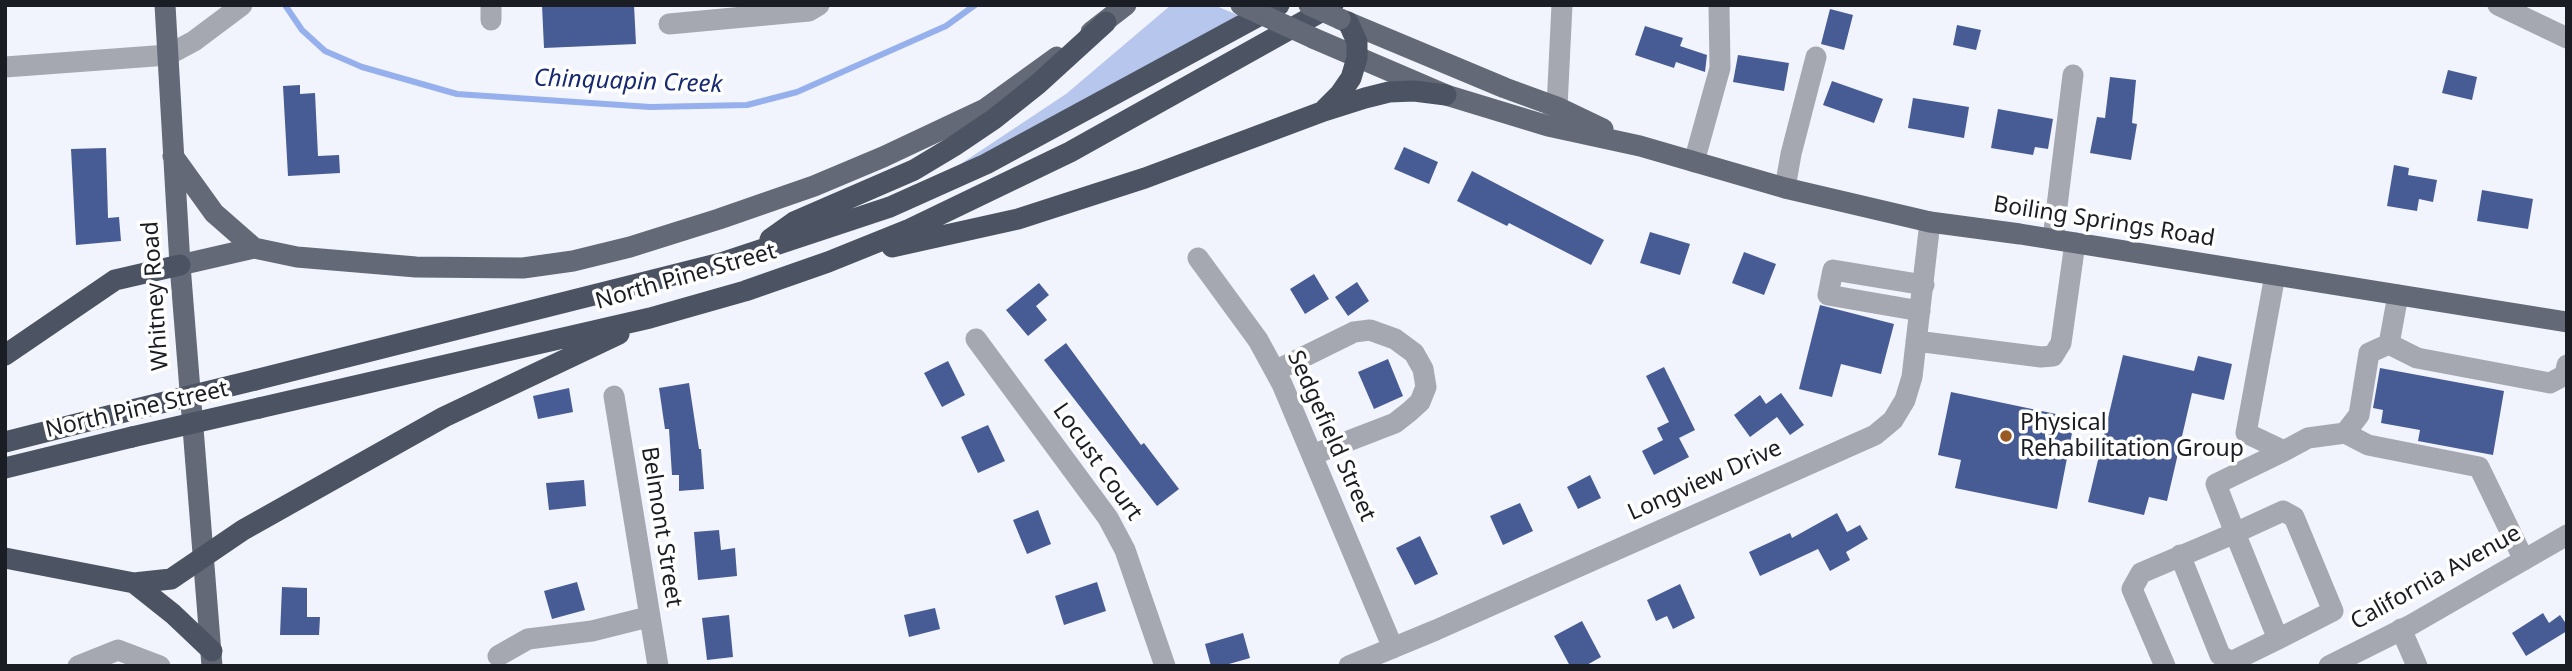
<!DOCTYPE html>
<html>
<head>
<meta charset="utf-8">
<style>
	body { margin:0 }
	#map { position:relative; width:2572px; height:671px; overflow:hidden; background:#f1f4fc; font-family:"Noto Sans",sans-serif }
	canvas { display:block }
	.frame { position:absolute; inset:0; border:7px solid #1a1d23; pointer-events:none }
</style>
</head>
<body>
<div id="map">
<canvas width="2572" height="671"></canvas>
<div class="frame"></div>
</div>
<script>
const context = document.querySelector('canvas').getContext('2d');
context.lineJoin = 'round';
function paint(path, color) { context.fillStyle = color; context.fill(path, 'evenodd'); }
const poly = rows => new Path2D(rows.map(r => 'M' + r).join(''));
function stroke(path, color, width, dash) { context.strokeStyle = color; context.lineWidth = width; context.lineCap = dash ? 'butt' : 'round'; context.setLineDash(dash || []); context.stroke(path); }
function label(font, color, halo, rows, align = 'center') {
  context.font = font + ' "Noto Sans",sans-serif'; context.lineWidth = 7; context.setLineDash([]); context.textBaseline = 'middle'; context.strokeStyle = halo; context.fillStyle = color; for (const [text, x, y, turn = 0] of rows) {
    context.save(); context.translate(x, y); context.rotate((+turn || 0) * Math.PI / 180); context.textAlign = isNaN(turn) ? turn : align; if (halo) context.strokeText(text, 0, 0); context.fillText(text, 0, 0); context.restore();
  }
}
paint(poly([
	[1171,5,1214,5,1247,19,938,179,1066,94]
]), '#b6c6ec');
stroke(poly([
	[285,5,302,30,325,51,362,67,457,94,650,107,747,105,797,92,946,26,975,5]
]), '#96afed', 6);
paint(poly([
	[542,5,634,5,636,44,544,48],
	[1830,9,1853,15,1844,50,1821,44],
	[1957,25,1981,30,1976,50,1953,45],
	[1645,26,1683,38,1680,46,1707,55,1705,72,1676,62,1674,68,1635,55],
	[1738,55,1789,63,1784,91,1733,82],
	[2448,70,2477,77,2472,100,2442,93],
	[2110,77,2136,80,2132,123,2137,124,2131,160,2090,153,2097,117,2105,118],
	[1832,81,1883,99,1874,123,1823,105],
	[300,85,300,94,315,93,318,156,339,155,340,173,288,176,283,86],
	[1913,98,1969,107,1964,138,1908,128],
	[1998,109,2053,119,2048,149,2035,147,2033,155,1991,148],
	[1404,147,1438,162,1429,184,1394,169],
	[106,148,108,218,119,217,121,241,76,245,71,149],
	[2394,165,2409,168,2408,175,2437,180,2433,202,2419,199,2417,211,2387,206],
	[1472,171,1604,240,1591,265,1509,223,1507,226,1457,201],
	[2482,190,2533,199,2528,229,2477,221],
	[1650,232,1690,244,1680,275,1640,263],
	[1744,252,1776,264,1764,295,1732,283],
	[1314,274,1329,299,1305,314,1290,289],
	[1357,282,1369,301,1348,316,1335,297],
	[1039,283,1049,295,1036,306,1047,320,1028,336,1006,310],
	[1820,305,1894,324,1881,374,1841,364,1832,397,1799,389],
	[1066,343,1141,445,1144,443,1179,489,1157,506,1044,360],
	[2123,355,2194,371,2198,356,2232,364,2224,400,2192,393,2167,501,2149,497,2144,515,2088,502],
	[1388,359,1403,396,1374,409,1358,372],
	[948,361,965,395,942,407,924,373],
	[1664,367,1695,430,1679,438,1689,457,1654,475,1642,451,1663,440,1657,428,1669,422,1646,376],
	[2380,368,2504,391,2493,455,2418,441,2420,430,2381,423,2383,410,2373,408],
	[689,383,699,449,701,449,704,489,679,491,679,475,672,475,669,429,665,429,659,388],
	[569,388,573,412,538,419,533,396],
	[1951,392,2075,418,2057,509,1955,488,1961,460,1938,455],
	[1781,393,1804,425,1790,435,1777,417,1750,437,1734,415,1760,395,1766,404],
	[988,425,1005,461,978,473,961,437],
	[1590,475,1601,498,1578,509,1567,487],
	[584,480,586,506,549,510,546,483],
	[1520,503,1533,531,1503,545,1490,516],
	[1038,510,1051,544,1027,554,1013,520],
	[1837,513,1847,532,1860,525,1868,539,1846,552,1850,560,1830,571,1818,549,1760,576,1749,552,1790,533,1792,538],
	[719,530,721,550,735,548,737,576,698,580,694,532],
	[1420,536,1438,574,1415,585,1396,548],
	[577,582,585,610,552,619,544,591],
	[1097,582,1106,611,1064,625,1055,596],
	[1680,584,1695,618,1673,629,1667,616,1656,621,1647,600],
	[282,587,307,588,307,617,320,617,319,635,280,635],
	[935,608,940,629,909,637,904,615],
	[2543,613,2549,623,2560,615,2567,625,2567,631,2526,656,2512,633],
	[729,615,733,657,707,660,702,618],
	[1582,621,1601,657,1585,666,1570,666,1554,636],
	[1243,633,1250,658,1222,666,1211,666,1205,644]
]), '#475c94');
stroke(poly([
	[491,5,491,20],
	[2498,5,2567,38],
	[669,24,809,11,819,5],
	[5,67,168,55,194,41,242,5],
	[1551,121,1557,107,1562,5],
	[1694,162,1720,68,1719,5],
	[1785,188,1791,154,1816,57],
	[2053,239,2073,75],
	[1198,258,1258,340,1282,384,1393,648],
	[2275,275,2246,433,2284,451,2308,438,2345,433,2359,415,2369,353,2389,344,2398,295],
	[1920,311,1828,295,1833,270,1924,285],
	[976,339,1108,518,1125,550,1165,666],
	[1916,341,2041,357,2053,356,2061,343,2075,243],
	[2389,344,2417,358,2550,383,2565,375,2567,365],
	[1275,371,1354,332,1370,330,1395,339,1414,353,1423,369,1426,387,1420,402,1409,412,1395,423,1312,455],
	[614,396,658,666],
	[2345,433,2368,445,2479,467,2524,560],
	[2180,555,2220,655,2231,662,2278,639,2333,611,2294,517,2283,511,2235,533,2278,639],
	[2401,629,2417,666],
	[498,656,528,639,592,631,648,617],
	[78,666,118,650,160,666],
	[1349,666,1436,630,1875,435,1893,420,1905,400,1912,377,1930,222],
	[2165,666,2132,589,2141,573,2235,533,2216,484,2284,451],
	[2329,666,2409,626,2567,535]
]), '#a5a8b0', 21);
stroke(poly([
	[165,5,180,265,212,666],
	[1340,19,1505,88,1557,107,1603,129],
	[1091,32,1126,5],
	[1313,38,1446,95,1548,126,1640,146,1785,188,1930,222,2020,234,2567,322],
	[173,156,214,213,254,248],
	[180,265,254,248,297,257,416,267,523,268,573,261,630,247,719,219,814,186,883,157,985,109,1057,57]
]), '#636976', 21);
stroke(poly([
	[1325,109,1340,94,1351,78,1357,58,1357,42,1348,22],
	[770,239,794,222,914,170,954,146,994,119,1038,84,1106,22],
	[892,247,1018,219,1145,178,1324,111,1365,98,1389,92,1414,91,1446,95],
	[5,355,115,280,180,265],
	[255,380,721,263,890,207,986,164,1279,5],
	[259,408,650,318,745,291,828,262,910,229,1070,152,1333,5],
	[5,442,132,410],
	[5,468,132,437],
	[5,558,134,583,171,579,243,530,444,417,619,334],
	[134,583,173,614,212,651]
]), '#4c5362', 21);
stroke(poly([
	[1241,5,1313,38],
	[1309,5,1340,19]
]), '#636976', 21);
stroke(poly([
	[132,410,255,380],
	[132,437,259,408]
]), '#4c5362', 21);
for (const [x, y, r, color] of [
	[2006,436,7,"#995923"]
]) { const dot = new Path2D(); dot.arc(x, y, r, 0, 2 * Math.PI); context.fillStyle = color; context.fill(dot); stroke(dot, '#fff', 2.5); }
label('23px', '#1a1d23', '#fff', [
	["Boiling Springs Road",2104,222,9],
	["North Pine Street",686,277,-16],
	["Whitney Road",156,296,-94],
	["North Pine Street",137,410,-13],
	["Sedgefield Street",1331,436,66],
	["Locust Court",1097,462,55],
	["Longview Drive",1705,481,-24],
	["Belmont Street",661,527,81],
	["California Avenue",2436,578,-29]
]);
label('23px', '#1a1d23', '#fff', [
	["Physical",2020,423],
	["Rehabilitation Group",2020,449]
], 'left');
label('italic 24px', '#172a71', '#fff', [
	["Chinquapin Creek",628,82,2]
]);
</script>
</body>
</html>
